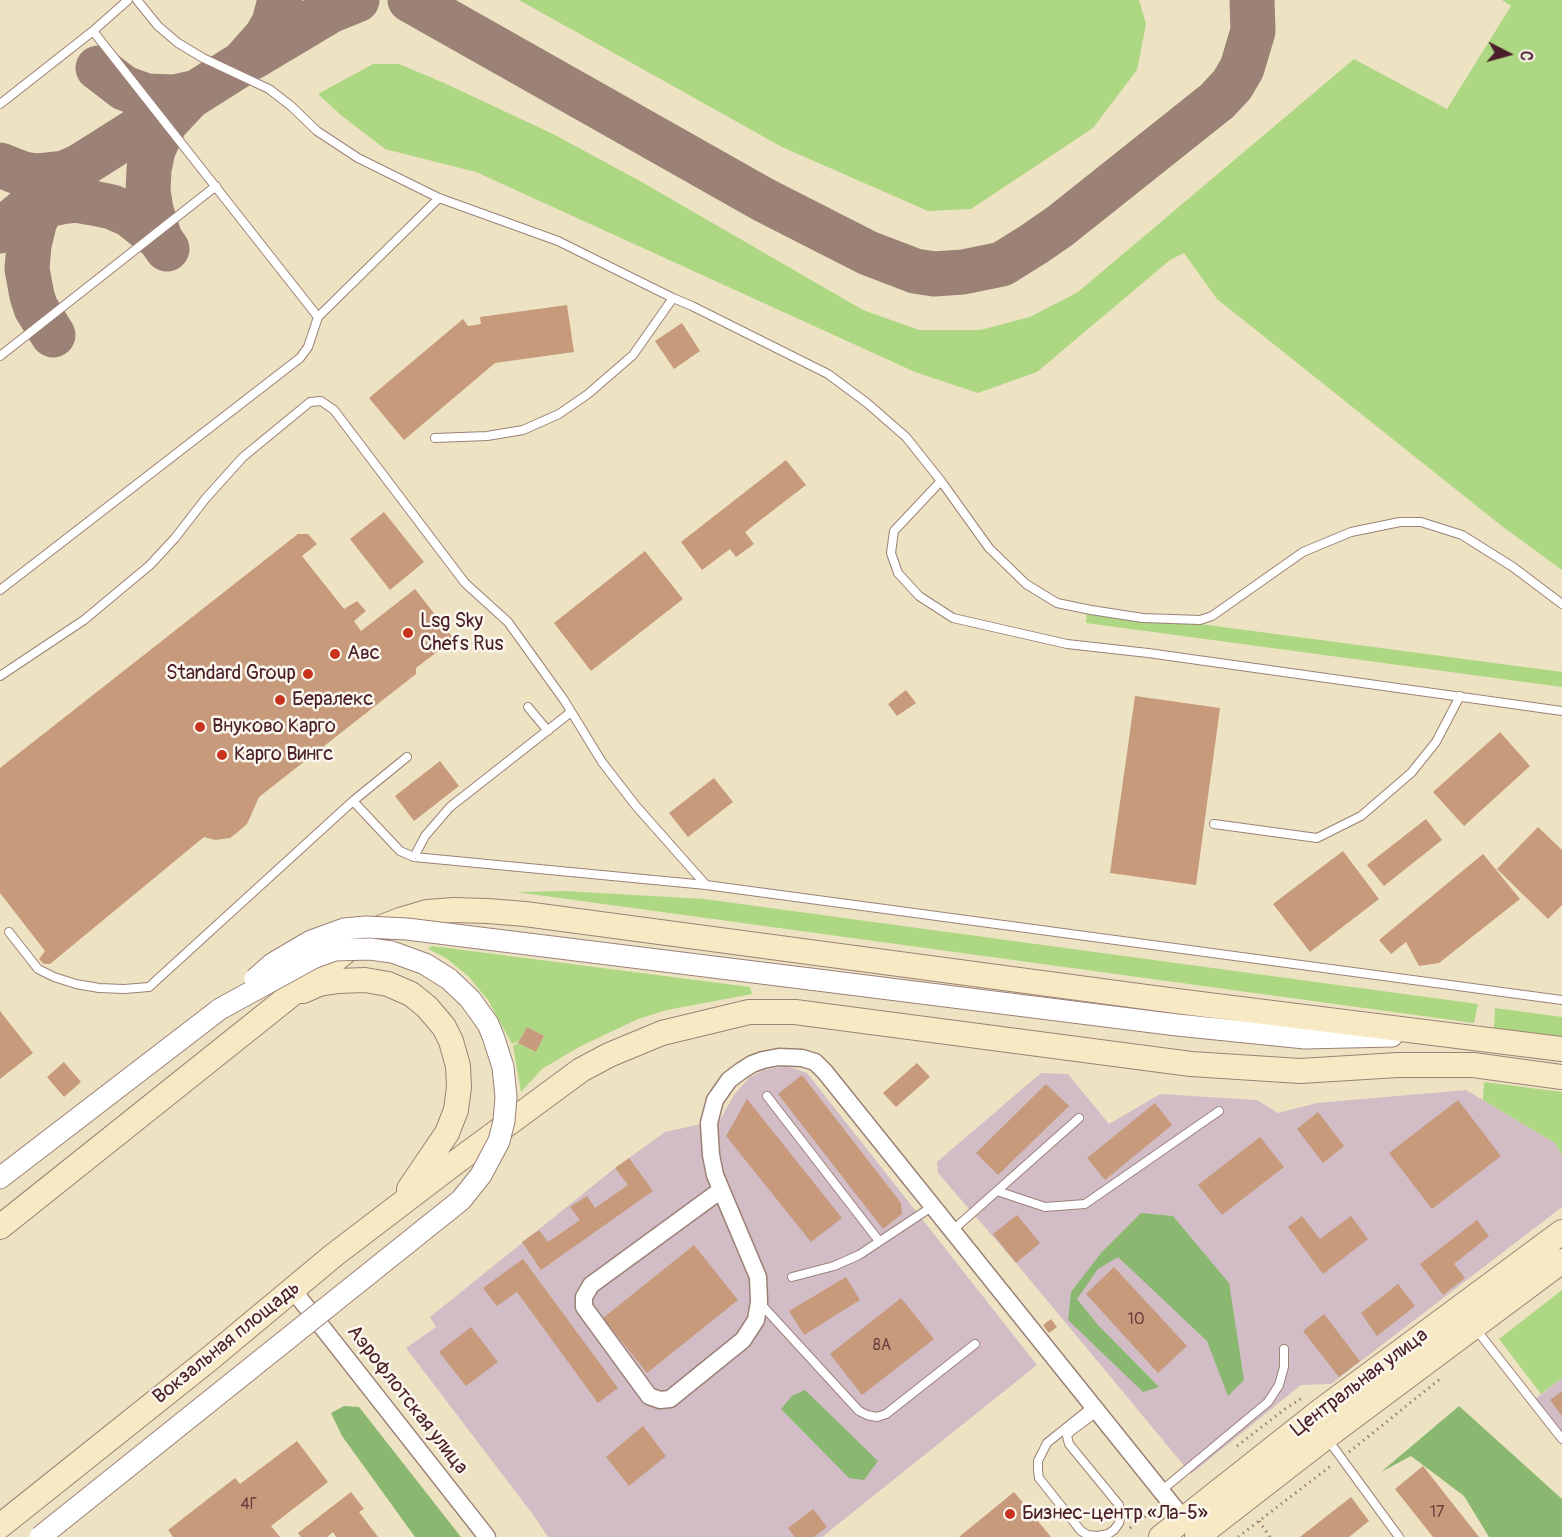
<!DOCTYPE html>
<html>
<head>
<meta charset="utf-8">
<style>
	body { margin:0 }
	#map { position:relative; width:1562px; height:1537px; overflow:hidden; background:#ede3c3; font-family:Pangolin,sans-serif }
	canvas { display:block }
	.north { position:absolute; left:1478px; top:24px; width:60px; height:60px; -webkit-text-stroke:4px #fbf7ec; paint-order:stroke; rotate:96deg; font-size:16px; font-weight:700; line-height:24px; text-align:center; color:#4a1f2b }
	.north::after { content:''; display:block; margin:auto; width:21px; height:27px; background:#4a1f2b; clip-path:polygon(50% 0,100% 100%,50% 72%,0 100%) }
</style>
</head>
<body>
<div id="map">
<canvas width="1562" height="1537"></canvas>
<div class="north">С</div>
</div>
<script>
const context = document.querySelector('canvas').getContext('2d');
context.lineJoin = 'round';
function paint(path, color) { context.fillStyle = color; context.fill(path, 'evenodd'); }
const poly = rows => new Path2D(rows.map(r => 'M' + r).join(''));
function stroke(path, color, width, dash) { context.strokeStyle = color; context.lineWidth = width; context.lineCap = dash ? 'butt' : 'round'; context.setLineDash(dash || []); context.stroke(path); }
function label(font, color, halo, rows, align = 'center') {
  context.font = font + ' Pangolin,sans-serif'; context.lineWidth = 5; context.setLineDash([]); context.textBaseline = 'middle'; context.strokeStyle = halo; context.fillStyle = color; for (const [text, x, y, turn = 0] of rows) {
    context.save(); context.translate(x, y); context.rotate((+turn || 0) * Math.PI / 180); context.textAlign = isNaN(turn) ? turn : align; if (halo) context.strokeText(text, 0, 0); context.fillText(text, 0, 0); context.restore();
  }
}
paint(poly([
	[787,1066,807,1073,1037,1365,822,1537,548,1537,534,1516,406,1348,436,1327,430,1317,615,1168,665,1132,720,1120,734,1095,749,1078,764,1070],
	[1041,1073,1068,1074,1109,1124,1160,1094,1257,1100,1278,1113,1317,1103,1466,1090,1555,1143,1562,1155,1562,1207,1331,1384,1301,1385,1191,1474,1016,1263,938,1173,937,1162],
	[1562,1378,1562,1446,1529,1404]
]), '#d2bdc6');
paint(poly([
	[519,0,1139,0,1146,24,1137,70,1093,128,971,209,928,211,782,147],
	[1502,0,1562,0,1562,570,1503,527,1217,299,1184,253,1170,260,1037,372,978,393,915,372,476,172,385,149,342,116,318,94,373,64,399,64,444,83,553,134,640,181,863,310,919,330,980,330,1030,317,1078,292,1354,59,1447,109,1511,6],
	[1087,607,1215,626,1562,672,1562,687,1086,623],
	[565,891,704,899,1478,1004,1474,1023,516,892],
	[432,946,750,987,752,994,667,1010,638,1019,579,1047,542,1069,521,1092,513,1046,518,1043,536,1052,544,1036,527,1027,519,1041,512,1044,488,1000,468,976,446,958,428,949],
	[1495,1008,1562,1017,1562,1038,1494,1028],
	[1484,1082,1562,1092,1562,1155,1555,1143,1483,1100],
	[1562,1290,1562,1378,1541,1394,1499,1339]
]), '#add782');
paint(poly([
	[1141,1213,1173,1216,1229,1283,1244,1380,1228,1396,1207,1341,1118,1257,1098,1269,1077,1299,1098,1325,1159,1387,1143,1392,1068,1320,1071,1292,1101,1253],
	[805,1390,878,1461,864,1480,849,1478,781,1409,792,1396],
	[344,1406,359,1407,461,1537,415,1537,342,1436,331,1413],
	[1459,1406,1562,1499,1562,1537,1489,1537,1464,1496,1411,1456,1381,1472]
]), '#8ab870');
stroke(poly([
	[410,0,764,200,868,253,915,271,934,274,963,272,1002,264,1034,244,1060,226,1217,101,1232,85,1242,68,1253,31,1252,0],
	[253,57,330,11,357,0],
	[98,68,124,88,146,96,175,97,193,93,165,123,153,150,149,169,148,191,151,210,160,239,167,249],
	[0,165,23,174,36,176,64,173,80,166],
	[52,193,35,220,29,245,27,269,32,296,36,308,53,335],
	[26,213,43,206,61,202,76,200,93,203,112,207,130,215,160,239],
	[0,231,77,168,243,63,266,37,274,23,280,0]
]), '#9c8177', 45);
paint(poly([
	[567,305,574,352,495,363,404,440,369,398,463,319,468,326,481,324,480,317],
	[682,323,700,351,674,369,655,341],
	[786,460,806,485,745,532,754,544,736,557,730,549,702,570,681,542],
	[384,512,424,562,390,590,350,539],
	[298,534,308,534,317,544,302,556,344,609,357,601,366,611,354,621,361,631,415,589,454,639,416,668,416,674,259,797,247,824,239,831,230,838,215,840,204,837,50,964,44,964,39,959,45,951,0,893,0,768],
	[645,551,683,599,591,671,554,623],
	[906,690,916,703,897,716,888,704],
	[1135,696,1220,708,1196,885,1110,873],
	[1500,732,1530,766,1464,826,1433,792],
	[440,761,459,786,414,821,395,796],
	[714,778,733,802,688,837,669,813],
	[1426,819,1442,840,1384,886,1367,865],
	[1538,827,1562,850,1562,905,1548,919,1497,869],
	[1343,851,1379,899,1310,952,1273,904],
	[1483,854,1520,899,1439,963,1419,966,1406,942,1391,954,1379,940],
	[0,1011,33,1053,0,1079],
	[527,1027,544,1036,536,1052,518,1043],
	[64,1062,81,1082,64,1097,47,1077],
	[917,1063,930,1077,896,1107,883,1093],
	[802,1075,901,1203,902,1214,883,1229,778,1094],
	[1046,1084,1069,1106,998,1175,976,1153],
	[747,1099,842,1218,811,1242,726,1136],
	[1458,1100,1501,1156,1432,1209,1389,1153],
	[1155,1103,1172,1125,1105,1180,1087,1158],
	[1318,1112,1344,1146,1323,1163,1297,1129],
	[1260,1137,1284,1167,1222,1215,1198,1185],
	[629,1158,653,1191,541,1270,522,1242,539,1230,548,1242,580,1220,570,1207,587,1196,595,1208,628,1185,615,1168],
	[1017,1215,1040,1243,1016,1263,993,1234],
	[1302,1216,1320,1239,1351,1216,1368,1239,1323,1274,1288,1227],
	[1477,1220,1489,1236,1454,1264,1465,1278,1443,1295,1420,1264],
	[694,1245,738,1300,647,1373,603,1318],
	[523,1259,618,1388,598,1403,517,1292,497,1306,483,1288],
	[1114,1267,1187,1346,1158,1373,1086,1294],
	[846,1277,860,1300,804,1335,789,1311],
	[1398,1284,1415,1306,1377,1336,1361,1313],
	[901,1298,934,1339,862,1395,830,1354],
	[1324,1314,1360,1361,1339,1377,1303,1331],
	[1051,1319,1057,1327,1049,1333,1043,1325],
	[471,1327,498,1362,466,1386,439,1352],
	[1562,1391,1562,1416,1550,1400],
	[643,1426,666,1456,629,1486,606,1457],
	[297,1441,328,1482,271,1526,280,1537,173,1537,168,1530,235,1478,240,1484],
	[1423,1466,1479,1537,1433,1537,1395,1489],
	[351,1492,364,1509,359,1512,378,1537,336,1537,333,1532,327,1537,301,1537,298,1533],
	[1014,1492,1051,1537,959,1537],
	[1351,1497,1369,1521,1349,1537,1300,1537],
	[813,1509,827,1527,814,1537,795,1537,788,1528]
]), '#c79a7c');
const service = poly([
	[137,0,158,26,178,43,203,58,269,89,291,106,317,131,358,158,439,198,558,241,673,298,692,306,828,374,867,403,906,437,941,481,989,548,1026,584,1057,603,1091,610,1143,618,1200,620,1212,616,1303,552,1351,532,1400,522,1421,522,1462,535,1513,567,1562,604],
	[93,31,318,317],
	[0,104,93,31,128,0],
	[0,356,216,186],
	[435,438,487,436,523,430,559,414,588,394,633,355,673,298],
	[941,481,894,531,891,553,898,573,919,596,953,618,1067,644,1148,653,1562,711],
	[0,590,300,358,308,347,318,317,439,198],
	[0,676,84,620,150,565,175,538,206,498,243,457,310,402,321,401,334,410,465,583,508,622,564,700,602,762,636,806,706,885],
	[528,707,548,731],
	[353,801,400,851,414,857,706,885,1562,1000],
	[1214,824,1317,838,1361,816,1411,773,1436,742,1460,696],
	[414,857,425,836,450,807,571,712],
	[9,932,38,969,54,977,76,984,99,988,124,989,149,987,353,801,407,757],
	[767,1096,879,1241],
	[997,1191,1045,1207,1085,1204,1219,1111],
	[953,1230,1079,1118],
	[792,1277,834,1266,859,1255,933,1206],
	[759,1302,859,1411,867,1415,877,1417,886,1414,975,1344],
	[1475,1328,1562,1439],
	[1093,1406,1047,1443,1038,1461,1038,1471,1039,1478,1081,1531,1088,1535,1098,1536,1108,1534,1114,1530,1119,1523,1121,1512,1119,1505,1069,1444,1067,1436,1070,1432,1098,1411],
	[1326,1437,1399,1537],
	[1161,1491,1268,1402,1279,1385,1284,1367,1284,1349]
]);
const minor = poly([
	[721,1190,591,1285,584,1297,584,1307,649,1396,660,1400,670,1399,743,1340,756,1320,759,1302,758,1277,715,1175,711,1155,709,1123,715,1100,729,1080,741,1071,752,1064,763,1060,779,1057,802,1058,815,1062,825,1072,1190,1527],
	[293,1290,487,1537]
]);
const tertiary = poly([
	[810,979,1177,1025,1305,1038,1392,1036],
	[0,1178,220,1009]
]);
const secondary = poly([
	[303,991,319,984,338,981,365,980,388,984,411,994,427,1007,444,1027,451,1041,458,1066,459,1087,456,1110,447,1133,409,1189],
	[0,1227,356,943,377,929,400,920,427,912,454,910,488,911,525,914,1176,1001,1562,1049],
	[0,1526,208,1360,334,1255,456,1162,581,1070,609,1055,662,1033,749,1012,795,1012,1191,1064,1300,1071,1398,1065,1473,1065,1562,1077],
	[1161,1537,1319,1412,1562,1232],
	[1197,1537,1326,1437,1562,1261]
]);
stroke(service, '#9c8177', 10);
stroke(minor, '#9c8177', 19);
stroke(tertiary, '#9c8177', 23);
stroke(secondary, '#9c8177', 26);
stroke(poly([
	[1237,1446,1285,1409,1302,1398],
	[1349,1452,1440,1379],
	[1259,1521,1270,1537],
	[1130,1528,1156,1508],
	[1238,1537,1332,1465]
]), '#9c8177', 3, [1.5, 4.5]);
stroke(service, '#fff', 8);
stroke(minor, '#fff', 16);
stroke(tertiary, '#fff', 21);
stroke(secondary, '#f7e9c3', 24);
const tertiaryBridge = poly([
	[255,979,272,964,311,941,344,929,366,927,407,929,810,979],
	[40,1537,461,1200,481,1175,499,1141,504,1121,506,1097,503,1067,493,1036,488,1024,470,999,449,979,425,964,392,952,370,949,335,950,313,958,220,1009]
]);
stroke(tertiaryBridge, '#9c8177', 23, []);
stroke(tertiaryBridge, '#fff', 21);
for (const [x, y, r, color] of [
	[408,633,6,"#c8321e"],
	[335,654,6,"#c8321e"],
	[308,674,6,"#c8321e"],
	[280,700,6,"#c8321e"],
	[200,727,6,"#c8321e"],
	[222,755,6,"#c8321e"],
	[1010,1514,6,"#c8321e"]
]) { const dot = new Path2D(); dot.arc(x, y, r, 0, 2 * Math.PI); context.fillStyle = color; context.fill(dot); stroke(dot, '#fbf7ec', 2); }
label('16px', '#693e3f', null, [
	["10",1136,1320],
	["8А",882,1346],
	["4Г",249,1505],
	["17",1437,1513]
]);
label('20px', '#4a1f2b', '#fbf7ec', [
	["Lsg Sky",420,622],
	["Chefs Rus",420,645],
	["Авс",347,654],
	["Standard Group",296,674,"right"],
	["Бералекс",292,700],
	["Внуково Карго",212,727],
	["Карго Вингс",234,755],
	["Бизнес-центр «Ла-5»",1022,1514]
], 'left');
label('20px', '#4a1f2b', '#fbf7ec', [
	["Вокзальная площадь",227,1343,-39],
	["Центральная улица",1360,1383,-37],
	["Аэрофлотская улица",407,1400,52]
]);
</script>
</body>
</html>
